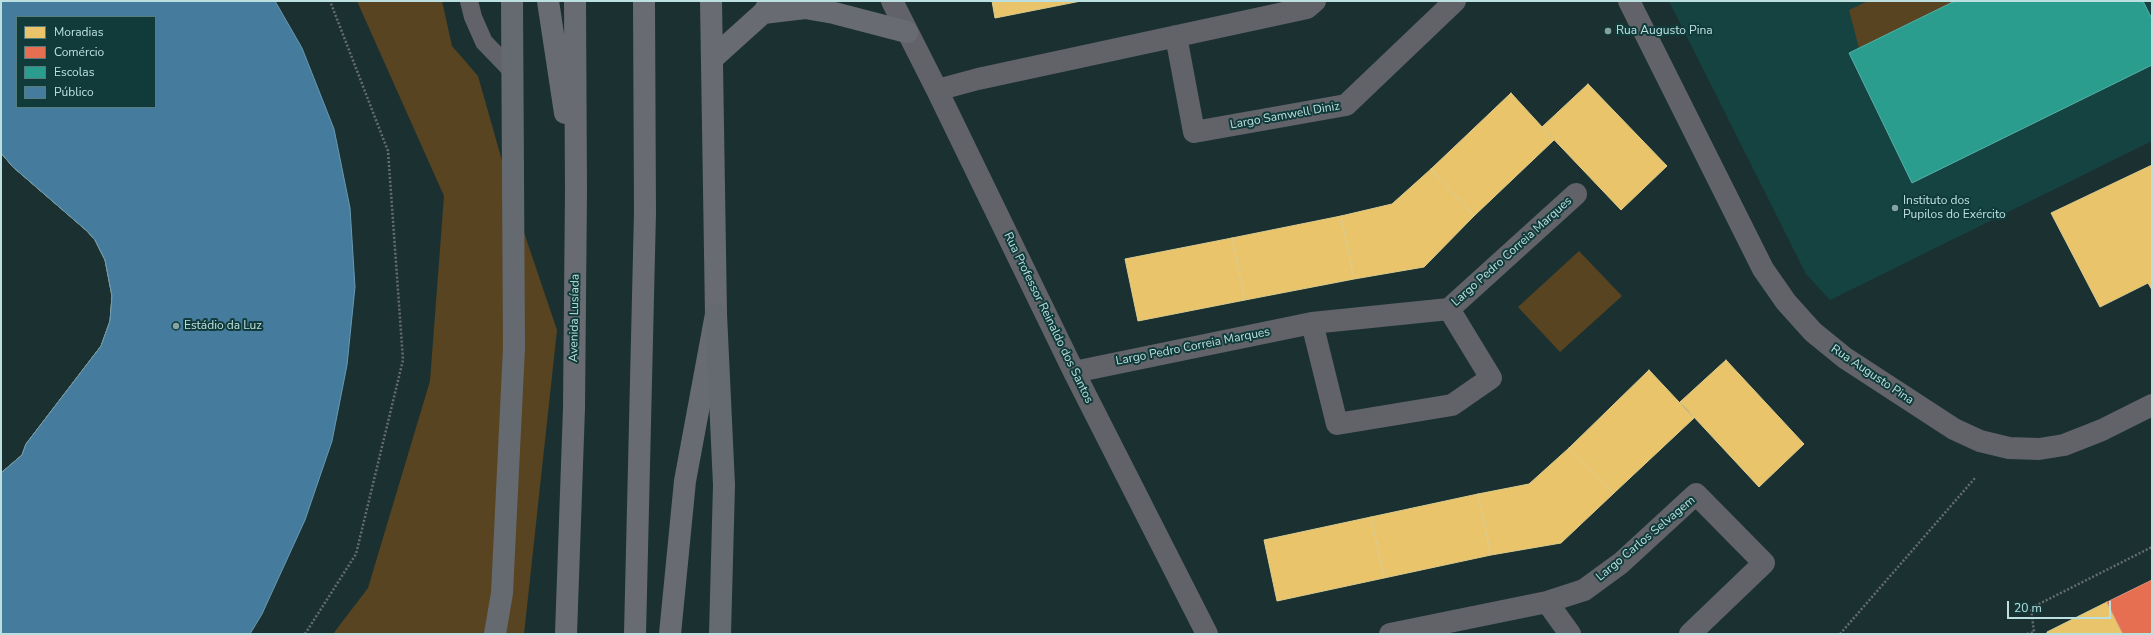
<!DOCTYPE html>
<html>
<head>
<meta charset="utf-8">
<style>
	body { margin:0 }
	#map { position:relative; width:2153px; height:635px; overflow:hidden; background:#1b3131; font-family:"Nunito Sans",sans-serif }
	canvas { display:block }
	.frame { position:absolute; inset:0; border:2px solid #bce0df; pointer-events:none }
	.legend { position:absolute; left:16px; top:16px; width:140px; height:92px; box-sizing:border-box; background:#113b3b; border:1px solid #557d7d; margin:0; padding:5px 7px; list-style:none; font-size:12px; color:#bce0df }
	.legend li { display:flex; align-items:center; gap:8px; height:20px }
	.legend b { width:20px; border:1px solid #557d7d }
	.scale { position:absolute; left:2007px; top:601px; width:104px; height:18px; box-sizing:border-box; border:2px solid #bce0df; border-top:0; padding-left:5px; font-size:12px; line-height:14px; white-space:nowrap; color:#bce0df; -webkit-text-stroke:3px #113b3b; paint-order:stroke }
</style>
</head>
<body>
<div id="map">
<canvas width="2153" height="635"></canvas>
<div class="frame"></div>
<ul class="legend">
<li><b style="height:11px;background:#e9c46a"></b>Moradias</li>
<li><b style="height:11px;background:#e76f51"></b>Comércio</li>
<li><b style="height:11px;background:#2a9d8f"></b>Escolas</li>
<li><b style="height:11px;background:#457b9d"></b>Público</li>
</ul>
<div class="scale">20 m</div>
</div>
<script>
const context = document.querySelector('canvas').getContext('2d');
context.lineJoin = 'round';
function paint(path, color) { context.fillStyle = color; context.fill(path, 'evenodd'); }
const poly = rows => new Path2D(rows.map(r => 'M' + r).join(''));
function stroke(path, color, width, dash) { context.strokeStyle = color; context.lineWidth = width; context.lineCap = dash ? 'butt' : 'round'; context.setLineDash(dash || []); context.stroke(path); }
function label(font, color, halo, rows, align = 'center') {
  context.font = font + ' "Nunito Sans",sans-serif'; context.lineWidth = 4; context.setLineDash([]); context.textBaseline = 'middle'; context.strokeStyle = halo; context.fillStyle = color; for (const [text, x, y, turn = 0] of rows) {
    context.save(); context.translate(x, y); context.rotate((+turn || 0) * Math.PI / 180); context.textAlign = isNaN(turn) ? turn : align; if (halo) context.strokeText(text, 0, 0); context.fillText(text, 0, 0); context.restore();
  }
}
paint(poly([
	[1669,1,2152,1,2152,141,1830,300,1806,274]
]), '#154342');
paint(poly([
	[357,1,442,1,452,46,478,76,514,203,557,330,524,634,333,634,368,588,430,381,444,196],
	[1868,1,1955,1,1859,48,1849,10],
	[1579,251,1622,296,1560,352,1518,307]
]), '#584421');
const homes = poly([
	[992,1,1081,1,995,18,992,1],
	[1,52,17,68,17,107,60,107,128,160,157,178,188,194,220,207,290,229,319,235,319,243,331,246,336,257,334,264,325,272,328,278,295,303,169,412,98,481,1,581,1,473,22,455,26,444,101,346,110,321,112,296,105,260,95,240,87,231,13,167,1,153,1,52],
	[1588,84,1667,166,1621,210,1542,127,1588,84],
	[1511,93,1554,140,1474,216,1431,169,1511,93],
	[2152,165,2152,290,2148,283,2100,307,2051,213,2152,165],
	[1431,169,1474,216,1424,267,1354,279,1341,216,1392,204,1431,169],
	[1341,216,1354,279,1245,300,1232,238,1341,216],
	[1232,238,1245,300,1138,321,1125,259,1232,238],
	[1726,360,1804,444,1759,487,1680,402,1726,360],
	[1649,370,1694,418,1614,493,1569,448,1649,370],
	[1569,448,1614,493,1561,543,1491,555,1478,494,1529,484,1569,448],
	[1478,494,1491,555,1384,578,1371,517,1478,494],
	[1371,517,1384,578,1277,601,1264,540,1371,517],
	[2107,602,2123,634,2047,634,2047,632,2107,602]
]);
paint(homes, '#e9c46a');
stroke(homes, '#dccc8d', 1);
const shops = poly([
	[2152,580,2152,634,2123,634,2107,602,2152,580]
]);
paint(shops, '#e76f51');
stroke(shops, '#da917c', 1);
const schools = poly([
	[1955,1,2143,1,2152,19,2152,65,1912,183,1849,53,1955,1]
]);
paint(schools, '#2a9d8f');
stroke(schools, '#56b1a7', 1);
const public = poly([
	[1,1,275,1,302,48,334,129,350,208,355,287,347,365,332,441,305,520,262,614,250,634,1,634,1,473,22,455,26,444,101,346,110,321,112,296,105,260,95,240,87,231,13,167,1,153,1,1],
	[17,17,155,17,155,107,17,107,17,17]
]);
paint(public, '#457b9d');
stroke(public, '#6999b1', 1);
stroke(poly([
	[305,634,356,554,403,360,388,151,330,1],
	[1840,634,1975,478],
	[2027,634,2034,632,2031,608,2152,547]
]), '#676c6f', 2.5, [2, 2]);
stroke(poly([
	[469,1,473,17,484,42,513,72]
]), '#616369', 18);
stroke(poly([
	[892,1,937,90,1074,372,1207,634],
	[1629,1,1763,269,1786,302,1813,332,1845,358,1954,429,1980,441,2009,448,2039,449,2064,445,2102,430,2152,405],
	[1176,36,1194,132,1346,105,1455,1],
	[937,90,978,79,1307,8,1315,1],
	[1312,323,1337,424,1452,405,1491,378,1449,309],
	[1074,372,1312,323,1449,309,1576,194],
	[1547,602,1570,634],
	[1390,634,1547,602,1584,590,1621,563,1696,494,1764,563,1690,634]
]), '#616369', 22);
stroke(poly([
	[548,1,565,113],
	[763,13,805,8,834,13,907,32],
	[712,59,763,13,771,1],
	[566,634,574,408,576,191,575,1],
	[635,634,645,212,644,1],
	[670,634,685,481,716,314,711,1]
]), '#686c72', 22);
stroke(poly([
	[716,314,724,485,720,634],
	[495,634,502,593,514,348,512,1]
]), '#656a70', 22);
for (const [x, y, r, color] of [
	[1608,31,4,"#84a3a2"],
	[1895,208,4,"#84a3a2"],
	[176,326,4,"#84a3a2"]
]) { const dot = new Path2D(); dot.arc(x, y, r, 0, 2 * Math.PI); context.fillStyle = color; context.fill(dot); stroke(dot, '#113b3b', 1.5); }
label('12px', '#bce0df', '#113b3b', [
	["Rua Augusto Pina",1616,31],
	["Instituto dos",1903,201],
	["Pupilos do Exército",1903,215],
	["Estádio da Luz",184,326]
], 'left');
label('12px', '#bce0df', '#113b3b', [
	["Largo Samwell Diniz",1285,116,-10],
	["Largo Pedro Correia Marques",1512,252,-42],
	["Avenida Lusíada",575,318,-89],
	["Rua Professor Reinaldo dos Santos",1048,318,64],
	["Largo Pedro Correia Marques",1193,347,-11],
	["Rua Augusto Pina",1872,375,34],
	["Largo Carlos Selvagem",1646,539,-40]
]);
</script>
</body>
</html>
